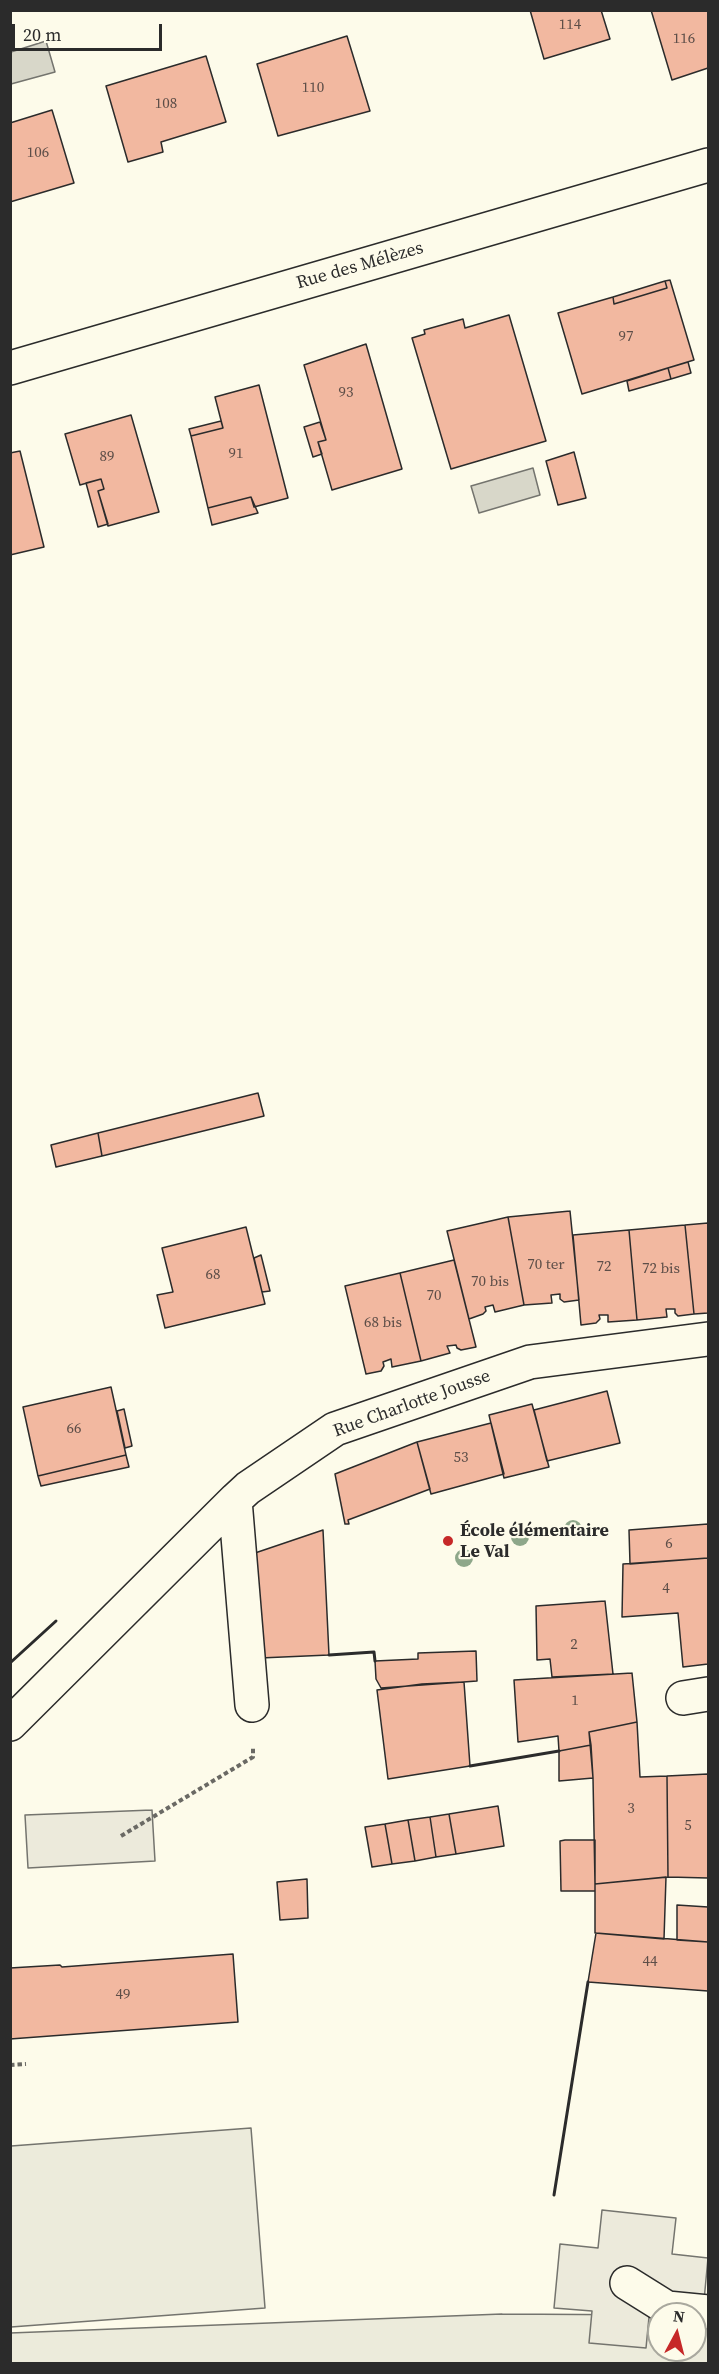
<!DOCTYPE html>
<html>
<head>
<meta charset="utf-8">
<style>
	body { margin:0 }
	#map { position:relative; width:719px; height:2374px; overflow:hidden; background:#fdfbea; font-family:"Source Serif 4",serif }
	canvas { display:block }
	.frame { position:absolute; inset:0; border:12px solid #2b2b2b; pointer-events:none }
	.north { position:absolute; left:647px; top:2302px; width:60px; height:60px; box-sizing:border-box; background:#fdfbea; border:2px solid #a9a89e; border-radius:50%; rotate:7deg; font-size:16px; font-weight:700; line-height:24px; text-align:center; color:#2b2b2b }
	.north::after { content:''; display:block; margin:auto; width:21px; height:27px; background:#c62828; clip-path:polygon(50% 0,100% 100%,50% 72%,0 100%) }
	.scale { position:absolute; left:12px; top:24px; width:150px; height:27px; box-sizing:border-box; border:3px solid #2b2b2b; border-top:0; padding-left:8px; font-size:18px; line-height:21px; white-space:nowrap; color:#2b2b2b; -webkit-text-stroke:4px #fdfbea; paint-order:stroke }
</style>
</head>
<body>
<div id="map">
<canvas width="719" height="2374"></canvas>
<div class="frame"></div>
<div class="north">N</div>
<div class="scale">20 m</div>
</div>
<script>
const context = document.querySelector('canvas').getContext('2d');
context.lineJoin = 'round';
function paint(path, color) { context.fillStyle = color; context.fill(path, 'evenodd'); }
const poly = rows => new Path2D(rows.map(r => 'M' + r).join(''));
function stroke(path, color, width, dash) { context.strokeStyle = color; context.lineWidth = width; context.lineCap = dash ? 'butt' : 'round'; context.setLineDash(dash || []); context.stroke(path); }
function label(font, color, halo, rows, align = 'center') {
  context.font = font + ' "Source Serif 4",serif'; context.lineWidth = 4.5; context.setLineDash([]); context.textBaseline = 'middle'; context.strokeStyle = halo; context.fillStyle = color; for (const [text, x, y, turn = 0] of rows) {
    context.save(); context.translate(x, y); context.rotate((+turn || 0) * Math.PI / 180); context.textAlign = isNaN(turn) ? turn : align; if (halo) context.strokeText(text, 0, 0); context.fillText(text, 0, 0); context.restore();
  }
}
const green = poly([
	[251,2128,265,2308,11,2327,11,2146,251,2128],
	[502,2314,659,2315,659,2350,695,2350,695,2316,708,2316,708,2363,11,2364,10,2333,502,2314]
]);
paint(green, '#ecebdb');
stroke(green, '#74746e', 1.5);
const parking = poly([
	[152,1810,155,1861,28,1868,25,1815,152,1810],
	[602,2210,676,2218,672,2254,708,2258,702,2322,649,2317,646,2348,589,2343,592,2311,554,2308,560,2244,598,2248,602,2210]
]);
paint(parking, '#eceadb');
stroke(parking, '#74746e', 1.5);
const water = poly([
	[46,41,55,72,11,84,11,52,46,41],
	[533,468,540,495,479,513,471,486,533,468]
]);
paint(water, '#d8d7c9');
stroke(water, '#74746e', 1.5);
const building = poly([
	[530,10,601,10,610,39,544,59,530,10],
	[651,10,708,10,708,68,672,80,651,10],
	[347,36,370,111,278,136,257,64,347,36],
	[206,56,226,122,161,142,163,152,128,162,106,86,206,56],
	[52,110,74,183,10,202,10,123,52,110],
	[670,280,694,360,582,394,558,313,613,297,614,304,667,288,665,281,670,280],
	[665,281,667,288,614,304,613,297,665,281],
	[509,315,546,441,451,469,412,338,425,334,424,330,463,319,465,328,509,315],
	[366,344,402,469,332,490,318,442,326,440,304,365,366,344],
	[688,362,691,373,671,379,668,368,688,362],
	[668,368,671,379,629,391,627,381,668,368],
	[259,385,288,498,254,507,251,497,208,508,191,436,223,428,215,397,259,385],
	[131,415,159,512,108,526,98,491,104,489,101,479,80,485,65,434,131,415],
	[221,421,223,428,191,436,189,429,221,421],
	[320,422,326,440,318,442,322,454,313,457,304,427,320,422],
	[20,451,44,547,10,555,10,453,20,451],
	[574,452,586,498,558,505,546,461,574,452],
	[101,479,104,489,98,491,108,524,98,527,86,483,101,479],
	[251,497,258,513,212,525,208,508,251,497],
	[258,1093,264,1116,102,1156,98,1133,258,1093],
	[98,1133,102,1156,56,1167,51,1145,98,1133],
	[570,1211,579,1300,564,1302,560,1299,560,1294,551,1295,552,1303,524,1305,508,1217,570,1211],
	[508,1217,524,1305,495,1312,493,1305,485,1307,486,1311,483,1314,469,1319,447,1231,508,1217],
	[708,1223,708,1313,694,1314,685,1225,708,1223],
	[685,1225,694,1314,678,1316,675,1313,675,1309,666,1309,667,1317,637,1320,629,1230,685,1225],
	[246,1227,265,1304,165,1328,157,1295,173,1292,162,1248,246,1227],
	[629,1230,637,1320,608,1322,608,1315,599,1315,600,1319,596,1323,581,1325,573,1235,629,1230],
	[261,1255,270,1291,262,1292,254,1258,261,1255],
	[454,1260,476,1347,461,1350,457,1348,456,1345,447,1346,450,1353,421,1361,400,1273,454,1260],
	[400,1273,421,1361,392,1367,391,1359,383,1362,384,1366,381,1371,366,1374,345,1286,400,1273],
	[111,1387,126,1455,38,1476,23,1407,111,1387],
	[607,1391,620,1443,547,1461,534,1410,607,1391],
	[532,1404,549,1467,504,1478,489,1415,532,1404],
	[124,1409,132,1446,125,1448,117,1411,124,1409],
	[491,1423,504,1474,431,1494,417,1442,491,1423],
	[417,1442,430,1489,348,1520,349,1524,345,1524,335,1474,417,1442],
	[126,1455,129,1467,41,1486,38,1476,126,1455],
	[708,1524,708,1558,630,1564,629,1530,708,1524],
	[323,1530,329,1655,260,1658,255,1553,323,1530],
	[708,1558,708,1664,683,1667,678,1613,622,1617,623,1564,708,1558],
	[605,1601,613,1674,552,1677,550,1659,537,1660,536,1606,605,1601],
	[476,1651,477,1681,381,1688,376,1679,375,1661,418,1659,418,1653,476,1651],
	[632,1673,637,1722,589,1732,591,1745,559,1751,558,1736,518,1742,514,1680,632,1673],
	[464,1682,470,1766,388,1779,377,1690,422,1684,464,1682],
	[637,1722,640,1777,667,1776,668,1877,595,1884,593,1778,589,1732,637,1722],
	[591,1745,593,1778,559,1781,559,1751,591,1745],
	[708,1774,708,1878,668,1877,667,1776,708,1774],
	[498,1806,504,1846,456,1854,449,1814,498,1806],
	[449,1814,456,1854,436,1857,430,1817,449,1814],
	[430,1817,436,1857,415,1861,408,1820,430,1817],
	[408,1820,415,1861,392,1864,385,1824,408,1820],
	[385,1824,392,1864,372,1867,365,1827,385,1824],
	[565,1840,595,1840,595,1891,561,1891,560,1841,565,1840],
	[666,1877,664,1939,595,1933,595,1884,666,1877],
	[307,1879,308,1918,280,1920,277,1882,307,1879],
	[677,1905,708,1907,708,1942,677,1940,677,1905],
	[596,1933,708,1942,708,1991,588,1982,596,1933],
	[233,1954,238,2022,10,2039,10,1968,60,1965,62,1967,233,1954]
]);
paint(building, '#f2b8a0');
stroke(building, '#2b2b2b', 1.5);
const minor = poly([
	[10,368,708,165],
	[235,1500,252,1705],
	[683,1698,708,1694],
	[10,1724,235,1500,248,1488,335,1429,530,1362,708,1339],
	[627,2283,667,2308,708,2312]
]);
stroke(minor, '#2b2b2b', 36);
stroke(poly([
	[121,1836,253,1757,253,1748],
	[10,2065,26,2064]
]), '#6a6964', 4, [4.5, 3]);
stroke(minor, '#fdfbea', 33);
stroke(poly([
	[329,1655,374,1652,375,1661],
	[10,1663,56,1621],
	[470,1766,559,1751],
	[554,2195,588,1982]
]), '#2b2b2b', 3);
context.fillStyle = '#8ea78a';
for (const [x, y] of [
	[573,1529],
	[520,1537],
	[464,1558]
]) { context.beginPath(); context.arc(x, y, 9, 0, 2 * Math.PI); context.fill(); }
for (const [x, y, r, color] of [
	[448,1541,6,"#c62828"]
]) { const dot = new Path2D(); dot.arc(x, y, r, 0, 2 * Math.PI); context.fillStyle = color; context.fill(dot); stroke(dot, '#fdfbea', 2); }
label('15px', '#5d4e48', null, [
	["114",570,25],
	["116",684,39],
	["110",313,88],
	["108",166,104],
	["106",38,153],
	["97",626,337],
	["93",346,393],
	["91",236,454],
	["89",107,457],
	["70 ter",546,1265],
	["72",604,1267],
	["72 bis",661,1269],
	["68",213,1275],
	["70 bis",490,1282],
	["70",434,1296],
	["68 bis",383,1323],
	["66",74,1429],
	["53",461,1458],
	["6",669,1544],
	["4",666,1589],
	["2",574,1645],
	["1",575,1701],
	["3",631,1809],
	["5",688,1826],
	["44",650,1962],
	["49",123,1995]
]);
label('18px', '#2b2b2b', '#fdfbea', [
	["Rue des Mélèzes",360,266,-16],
	["Rue Charlotte Jousse",412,1404,-20]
]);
label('bold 18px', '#2b2b2b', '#fdfbea', [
	["École élémentaire",460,1531],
	["Le Val",460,1552]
], 'left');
</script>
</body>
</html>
